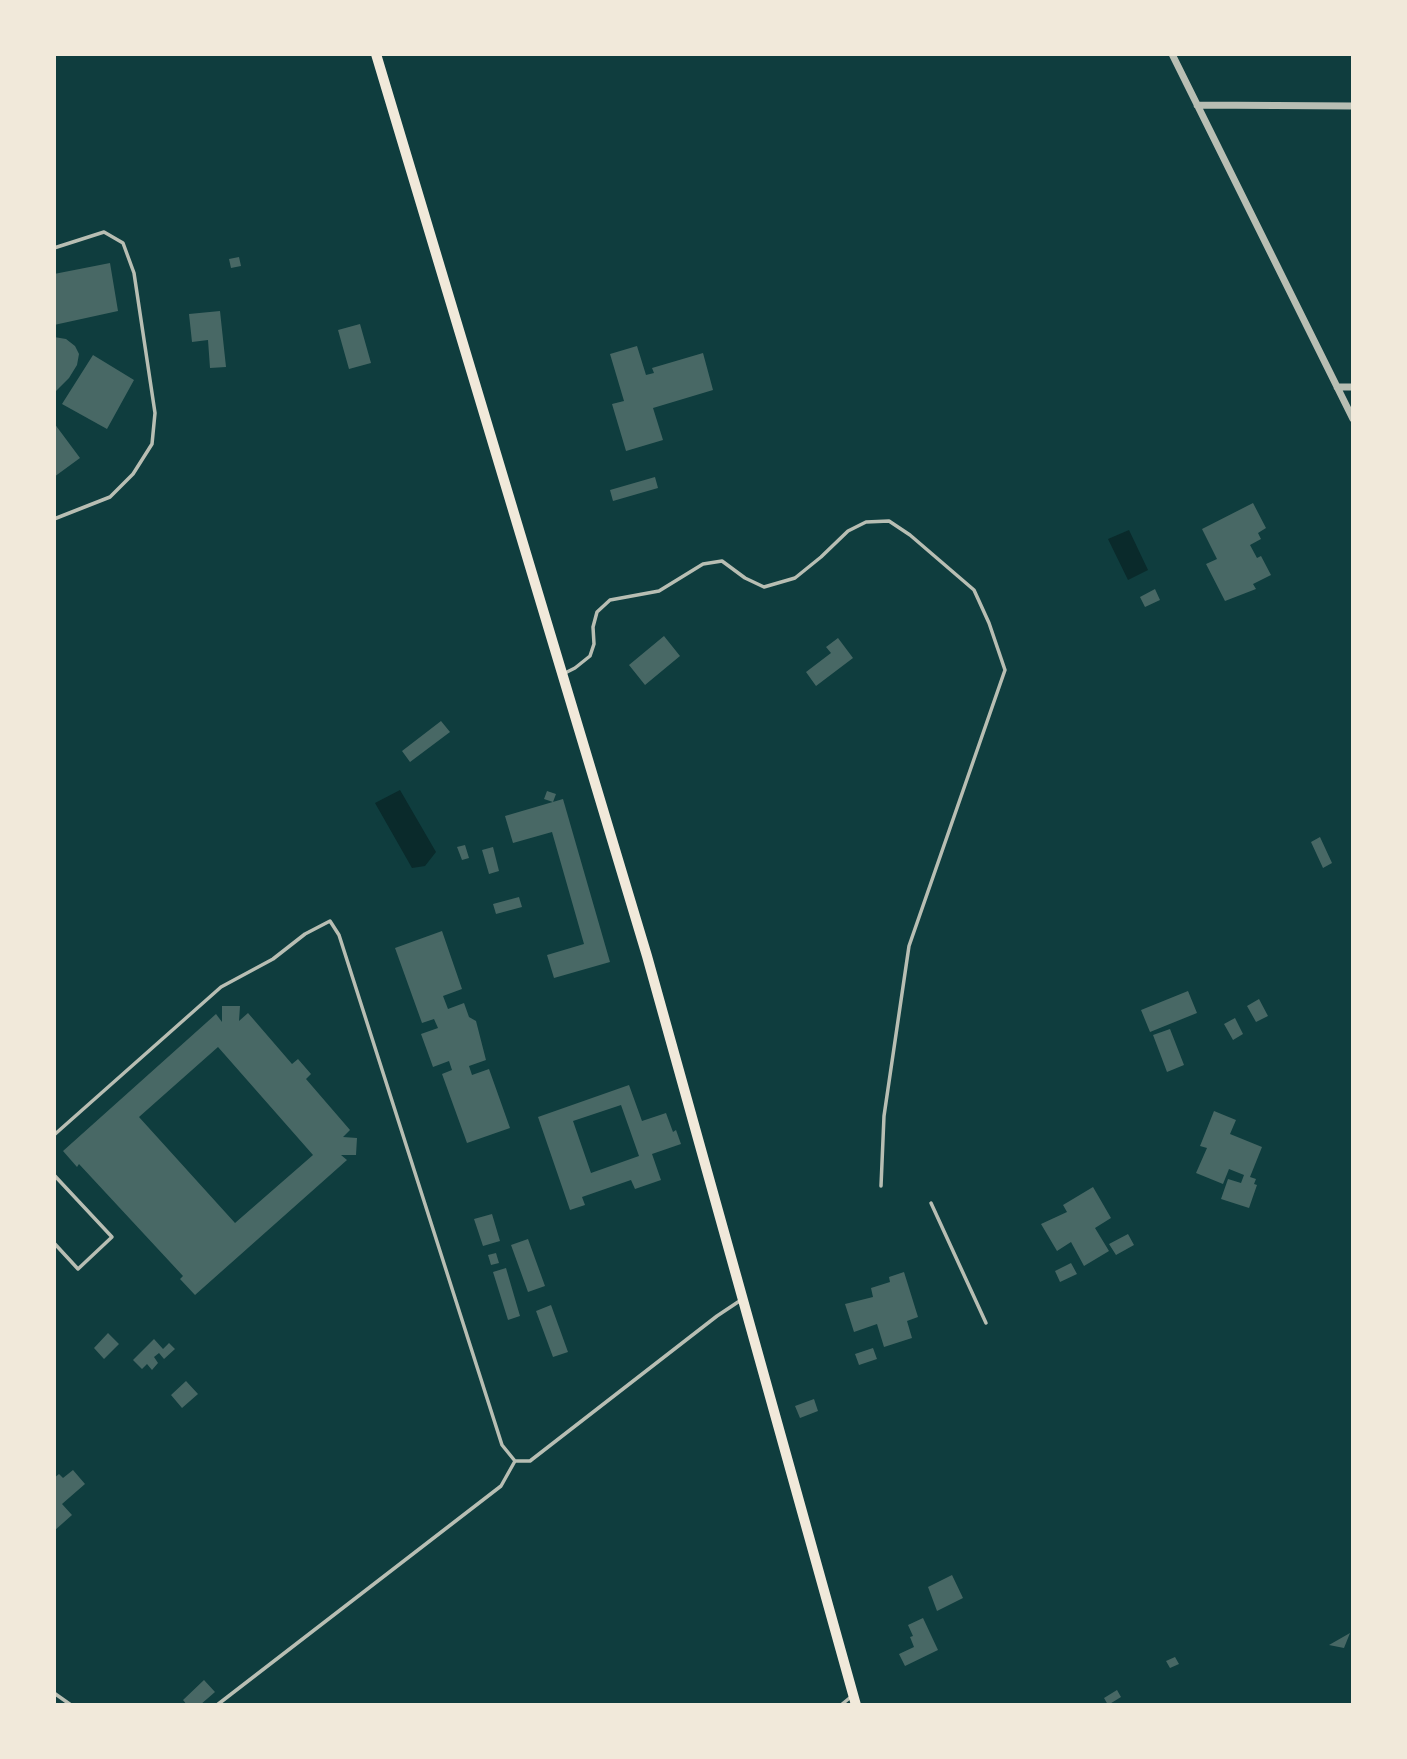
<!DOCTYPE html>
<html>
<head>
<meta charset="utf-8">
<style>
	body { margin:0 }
	#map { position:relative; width:1407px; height:1759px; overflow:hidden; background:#0f3d3e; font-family:"Open Sans",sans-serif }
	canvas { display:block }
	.frame { position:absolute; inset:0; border:56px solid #f1e9da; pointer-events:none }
</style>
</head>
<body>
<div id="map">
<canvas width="1407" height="1759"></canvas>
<div class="frame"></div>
</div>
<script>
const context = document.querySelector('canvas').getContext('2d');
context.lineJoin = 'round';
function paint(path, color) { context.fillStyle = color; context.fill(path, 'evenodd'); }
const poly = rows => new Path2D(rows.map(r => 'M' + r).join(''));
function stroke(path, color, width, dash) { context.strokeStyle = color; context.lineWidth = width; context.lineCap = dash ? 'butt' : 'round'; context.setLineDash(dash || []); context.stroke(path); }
paint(poly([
	[1129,530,1148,570,1128,580,1108,539],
	[400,790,436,852,425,866,412,868,375,803]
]), '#0a2a2b');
paint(poly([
	[239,257,241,266,231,268,229,259],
	[110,263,118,311,54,325,54,274],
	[220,311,226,367,210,368,208,340,192,342,189,314],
	[360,324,371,363,349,369,338,330],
	[54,337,66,339,75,346,79,354,77,365,69,378,54,393],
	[637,346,646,375,654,373,652,368,703,353,713,390,653,408,663,440,626,451,612,404,624,401,610,354],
	[93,355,134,380,107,429,62,404],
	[54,423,80,458,54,477],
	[655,477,658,488,613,501,610,490],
	[1253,503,1266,528,1258,533,1261,539,1250,545,1257,558,1261,556,1271,575,1253,584,1256,589,1225,601,1206,564,1217,559,1202,529],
	[1155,589,1160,600,1145,607,1140,597],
	[664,636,680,656,645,685,629,665],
	[838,638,853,658,816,686,806,672,831,653,826,647],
	[441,721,450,732,410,762,402,751],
	[547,791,556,794,553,802,544,799],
	[563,799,610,962,554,978,547,955,584,944,552,832,513,843,505,816],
	[1320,837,1332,863,1323,868,1311,842],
	[465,845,469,858,462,860,457,847],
	[493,847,499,871,489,874,482,850],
	[519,897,522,907,496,914,493,904],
	[442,931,462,989,443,996,448,1009,464,1003,469,1017,476,1021,486,1060,469,1066,472,1075,489,1069,510,1128,467,1143,442,1074,452,1070,449,1061,433,1067,421,1034,438,1028,434,1019,422,1023,395,948],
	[1188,991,1197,1013,1150,1032,1141,1010],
	[1259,999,1268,1016,1256,1022,1247,1006],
	[222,1006,240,1006,239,1021,248,1013,292,1064,298,1059,311,1074,306,1079,350,1130,343,1137,357,1138,356,1155,341,1155,347,1160,195,1295,180,1279,183,1276,79,1164,77,1167,63,1151,216,1014,222,1022],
	[218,1047,313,1155,235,1223,139,1117],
	[1235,1018,1243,1034,1233,1040,1224,1024],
	[1170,1029,1184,1065,1167,1072,1153,1035],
	[629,1085,642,1121,666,1113,673,1132,676,1130,681,1144,652,1154,661,1180,635,1189,631,1180,582,1197,585,1205,570,1210,538,1117],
	[621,1105,639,1156,591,1173,573,1121],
	[1214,1111,1236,1120,1230,1134,1262,1147,1250,1177,1256,1179,1254,1184,1257,1185,1249,1208,1221,1199,1228,1179,1241,1183,1244,1175,1229,1169,1223,1184,1196,1173,1207,1148,1200,1146],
	[1093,1187,1111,1218,1095,1228,1109,1251,1084,1266,1071,1242,1057,1251,1041,1224,1067,1212,1063,1205],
	[492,1214,500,1241,483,1246,474,1219],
	[1128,1234,1134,1245,1116,1255,1109,1244],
	[528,1239,545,1286,528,1292,511,1245],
	[496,1253,499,1263,491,1265,488,1255],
	[1071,1263,1077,1274,1060,1282,1055,1271],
	[506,1268,520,1316,508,1320,493,1272],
	[904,1272,918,1317,907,1321,912,1338,884,1347,877,1324,854,1332,845,1304,873,1297,871,1288,890,1282,889,1277],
	[551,1305,568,1352,553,1357,536,1311],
	[108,1333,119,1344,104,1359,94,1348],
	[154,1339,163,1349,169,1343,175,1349,164,1359,159,1353,154,1357,158,1363,152,1370,147,1364,142,1369,133,1360],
	[873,1348,877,1359,859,1365,855,1354],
	[186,1381,198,1394,182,1408,171,1395],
	[814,1399,818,1411,800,1418,795,1406],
	[73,1470,85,1484,62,1504,72,1515,54,1531,54,1478,59,1474,63,1478],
	[952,1575,963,1598,937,1611,928,1587],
	[923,1618,938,1650,905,1666,899,1654,914,1647,910,1637,913,1636,908,1625],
	[1350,1633,1344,1648,1329,1645],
	[1175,1657,1179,1664,1170,1668,1166,1661],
	[204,1680,215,1692,200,1705,187,1705,183,1700],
	[1117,1690,1121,1697,1108,1705,1104,1698]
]), '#486865');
stroke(poly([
	[54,248,104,232,123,243,134,273,155,413,152,444,133,474,110,497,54,519],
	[565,673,575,668,590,656,594,644,593,627,597,612,610,600,659,591,703,564,722,561,745,578,764,587,795,578,821,557,848,531,866,522,889,521,910,535,974,590,989,623,1005,670,909,946,884,1116,881,1186],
	[54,1135,221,987,273,959,305,934,330,921,339,935,502,1445,515,1461,530,1461,717,1316,741,1300],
	[54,1175,112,1237,78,1269,54,1243],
	[931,1203,986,1323],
	[54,1693,71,1705],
	[217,1705,501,1486,515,1461],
	[841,1705,852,1696]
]), '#b8beb3', 3.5);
stroke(poly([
	[1172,54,1353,419],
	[1197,105,1353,106],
	[1337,387,1353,387]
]), '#b8beb3', 7);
stroke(poly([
	[376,54,647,956,856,1705]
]), '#f1e9da', 10);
</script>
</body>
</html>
